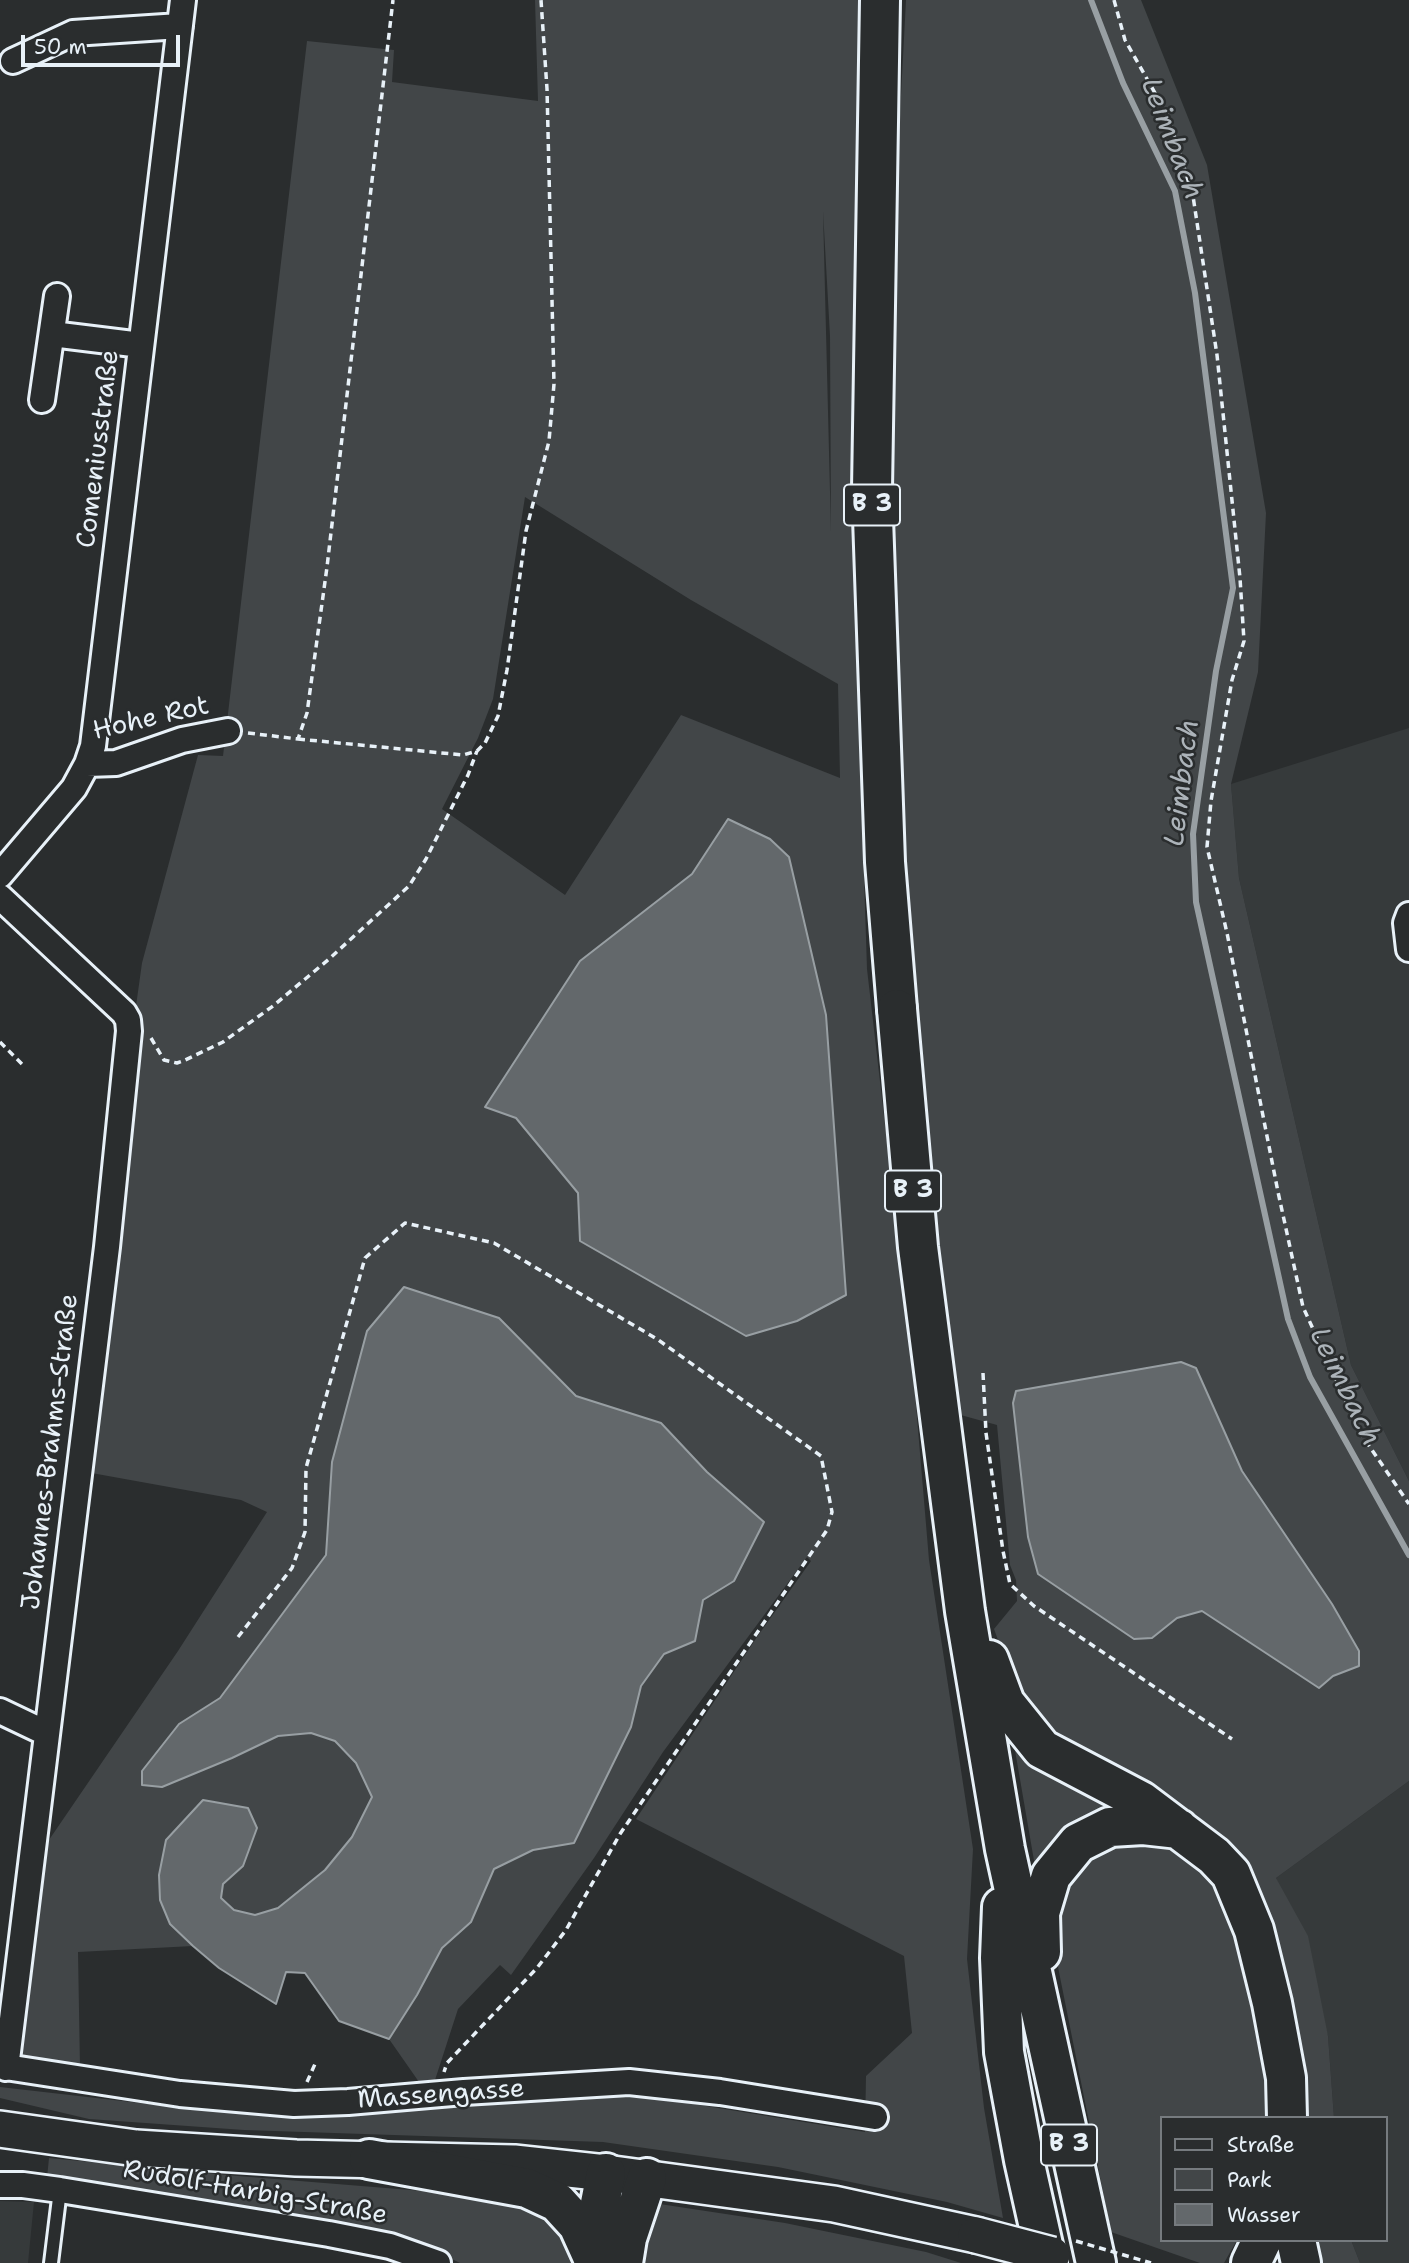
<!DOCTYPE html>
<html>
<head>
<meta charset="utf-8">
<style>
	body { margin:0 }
	#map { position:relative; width:1409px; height:2263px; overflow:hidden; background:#2a2d2e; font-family:"Shantell Sans",sans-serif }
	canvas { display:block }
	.legend { position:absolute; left:1160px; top:2116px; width:228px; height:126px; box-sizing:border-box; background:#2a2d2e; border:2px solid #767b7f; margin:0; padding:9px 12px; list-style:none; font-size:21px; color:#e8f1f8 }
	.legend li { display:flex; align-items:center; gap:14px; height:35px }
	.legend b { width:35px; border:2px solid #767b7f }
	.scale { position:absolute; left:21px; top:35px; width:159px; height:32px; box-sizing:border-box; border:4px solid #e8f1f8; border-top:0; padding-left:9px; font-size:21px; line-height:24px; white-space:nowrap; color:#e8f1f8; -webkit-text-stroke:5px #2a2d2e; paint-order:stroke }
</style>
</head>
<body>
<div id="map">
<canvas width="1409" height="2263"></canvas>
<ul class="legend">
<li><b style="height:9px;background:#2a2d2e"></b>Straße</li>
<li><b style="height:19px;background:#424648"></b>Park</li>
<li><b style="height:19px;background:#63686b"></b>Wasser</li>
</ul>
<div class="scale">50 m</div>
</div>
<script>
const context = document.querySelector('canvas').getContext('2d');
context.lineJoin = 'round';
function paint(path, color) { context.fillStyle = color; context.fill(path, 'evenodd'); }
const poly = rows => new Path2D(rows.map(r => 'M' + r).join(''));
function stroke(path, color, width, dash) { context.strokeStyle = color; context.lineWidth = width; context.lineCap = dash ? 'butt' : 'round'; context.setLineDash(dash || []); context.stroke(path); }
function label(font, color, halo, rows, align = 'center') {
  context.font = font + ' "Shantell Sans",sans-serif'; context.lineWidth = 5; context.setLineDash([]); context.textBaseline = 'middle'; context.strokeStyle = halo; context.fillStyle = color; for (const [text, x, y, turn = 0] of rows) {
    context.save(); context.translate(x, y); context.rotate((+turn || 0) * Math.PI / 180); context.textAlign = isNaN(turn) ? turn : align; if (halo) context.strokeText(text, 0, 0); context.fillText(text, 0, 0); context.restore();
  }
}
paint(poly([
	[1409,728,1409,1481,1351,1365,1239,878,1231,784],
	[1409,1781,1409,2263,1360,2263,1351,2240,1386,2240,1386,2118,1334,2118,1328,2036,1276,1878],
	[0,2201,34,2202,28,2263,0,2263]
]), '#363a3b');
paint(poly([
	[535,0,862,0,858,483,861,782,867,969,912,1358,929,1560,973,1849,967,1959,984,2108,1003,2218,947,2202,778,2167,603,2142,244,2130,89,2119,0,2098,0,2087,201,2110,366,2109,587,2096,657,2098,865,2132,866,2076,912,2033,904,1956,636,1819,757,1637,811,1561,807,1557,663,1752,594,1858,511,1975,500,1965,458,2009,435,2080,419,2082,389,2039,417,1995,442,1948,471,1922,494,1869,533,1850,574,1842,631,1727,641,1686,664,1654,695,1641,703,1600,734,1581,707,1472,661,1423,576,1396,499,1318,404,1287,367,1331,332,1462,326,1555,220,1698,179,1724,142,1771,232,1758,278,1736,311,1733,335,1741,356,1763,372,1797,352,1837,325,1870,278,1908,255,1915,234,1910,221,1898,223,1884,243,1866,160,1900,170,1923,193,1946,78,1952,80,2068,18,2060,38,1856,178,1651,267,1512,241,1500,86,1472,134,1093,136,1006,142,963,198,755,223,756,307,41,394,50,392,82,538,101],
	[823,211,830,336,831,532],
	[525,497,691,600,838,684,840,778,681,715,565,895,442,809,478,738,493,699],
	[728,820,826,1015,832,1121,797,1321,746,1336,580,1241,578,1193,516,1118,580,961,692,874],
	[906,0,1141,0,1207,165,1266,513,1258,672,1231,784,1239,878,1351,1365,1409,1481,1409,1781,1276,1878,1308,1936,1328,2036,1334,2118,1300,2118,1257,1907,1050,1744,1019,1698,994,1629,1017,1601,1016,1580,1010,1565,997,1425,957,1414,915,1061,897,813,892,605,890,304],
	[1196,1368,1242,1471,1332,1604,1359,1651,1319,1688,1202,1611,1177,1618],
	[1011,1727,1147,1813,1037,1878],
	[1106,1842,1172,1844,1212,1877,1246,1947,1271,2080,1268,2118,1162,2118,1162,2240,1237,2240,1224,2263,1200,2263,1111,2232,1055,1952,1053,1914,1063,1881],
	[49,2158,238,2176,497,2197,555,2223,580,2263,460,2263,442,2254,47,2178],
	[653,2203,785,2223,926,2252,961,2263,642,2263],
	[1312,2240,1351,2240,1360,2263,1320,2263,1313,2250]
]), '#424648');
const water = poly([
	[728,819,770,839,789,857,826,1015,846,1295,797,1321,746,1336,580,1241,578,1193,516,1118,485,1107,580,961,692,874,728,819],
	[404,1287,499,1318,576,1396,661,1423,707,1472,764,1522,734,1581,703,1600,695,1641,664,1654,641,1686,631,1727,574,1843,533,1850,494,1869,471,1922,442,1948,417,1995,389,2039,339,2021,305,1973,286,1972,276,2004,219,1968,193,1946,170,1924,160,1900,159,1875,166,1840,203,1800,248,1808,257,1828,243,1866,223,1884,221,1898,234,1910,255,1915,278,1908,325,1870,352,1837,372,1797,356,1763,335,1741,311,1733,278,1736,232,1758,162,1787,142,1785,142,1771,179,1724,220,1698,326,1555,332,1462,367,1331,404,1287],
	[1181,1362,1196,1368,1242,1471,1332,1604,1359,1651,1359,1666,1333,1676,1319,1688,1202,1611,1177,1618,1152,1638,1134,1639,1038,1574,1028,1537,1013,1403,1016,1391,1181,1362]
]);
paint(water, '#63686b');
stroke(water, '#989fa3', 2);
stroke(poly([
	[1091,0,1123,83,1175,191,1195,293,1233,588,1216,671,1193,834,1196,902,1288,1319,1310,1377,1409,1555]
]), '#989fa3', 6);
const lane = poly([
	[51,2263,60,2190]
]);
const street = poly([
	[13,61,73,33,180,26],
	[52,334,141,345],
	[42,400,57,296],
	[87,764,116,763,182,740,228,731],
	[0,875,74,788,87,764,93,746,183,0],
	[0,897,124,1013,128,1020,129,1031,107,1247,6,2068],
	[1409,915,1406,923,1409,949],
	[0,1711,46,1733],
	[0,2066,180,2094,294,2104,348,2102,464,2092,629,2082,720,2092,875,2117],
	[0,2185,23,2185,60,2190,329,2234,390,2246,438,2263]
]);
const secondary = poly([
	[0,2129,136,2148,296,2158,514,2163,606,2173,834,2204,976,2235]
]);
const primary = poly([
	[880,0,872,489,885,862,897,1009]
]);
const highway = poly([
	[897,1009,918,1247,965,1611,1005,1849,1096,2263],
	[989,1660,1005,1703,1042,1749,1141,1801,1214,1856,1231,1874,1254,1930,1272,2003,1286,2078,1287,2118],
	[1002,1907,1000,1958,1004,2052,1024,2160,1047,2263],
	[1041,1952,1040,1913,1051,1876,1078,1843,1110,1827,1143,1825,1179,1829],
	[369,2159,527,2188,557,2202,578,2225,593,2258],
	[1296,2240,1301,2263],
	[593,2260,595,2229,606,2173],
	[623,2263,627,2238,647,2178],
	[1251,2263,1262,2240]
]);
stroke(lane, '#e8f1f8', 18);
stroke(street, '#e8f1f8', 30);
stroke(secondary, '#e8f1f8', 40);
stroke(primary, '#e8f1f8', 44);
stroke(highway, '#e8f1f8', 44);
stroke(poly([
	[1114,0,1125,40,1168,116,1193,196,1217,355,1240,578,1244,641,1232,680,1211,801,1207,847,1227,933,1278,1192,1303,1307,1361,1434,1409,1504],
	[248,733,298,739,307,713,327,567,393,0],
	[298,739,463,755,477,751,485,743,498,716,507,670,526,531,549,441,554,384,547,89,541,0],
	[151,1038,164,1060,177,1063,183,1061,223,1042,273,1006,329,959,409,886,426,859,468,775,477,751],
	[0,1042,24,1066],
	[983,1373,986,1433,1003,1551,1010,1584,1034,1606,1232,1739],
	[238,1637,292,1568,305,1532,306,1468,365,1258,405,1223,494,1243,657,1339,821,1456,832,1512,827,1530,620,1834,566,1930,537,1968,447,2063,444,2072],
	[307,2082,315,2064]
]), '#e8f1f8', 3.5, [7, 5]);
stroke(lane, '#2a2d2e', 12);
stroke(street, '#2a2d2e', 24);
stroke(secondary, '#2a2d2e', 35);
stroke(primary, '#2a2d2e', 38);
stroke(highway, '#2a2d2e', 38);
const secondaryBridge = poly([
	[976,2235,1052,2255]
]);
stroke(secondaryBridge, '#e8f1f8', 40, []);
stroke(poly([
	[1076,2241,1151,2263]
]), '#e8f1f8', 3.5, [7, 5]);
stroke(secondaryBridge, '#2a2d2e', 35);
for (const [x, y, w] of [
	[872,505,56],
	[913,1191,56],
	[1069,2145,56]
]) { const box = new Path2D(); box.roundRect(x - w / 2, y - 20.5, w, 41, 5); context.fillStyle = '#2a2d2e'; context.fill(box); stroke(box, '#e8f1f8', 2); }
label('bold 24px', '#e8f1f8', null, [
	["B 3",872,505],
	["B 3",913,1191],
	["B 3",1069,2145]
]);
label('26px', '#e8f1f8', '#2a2d2e', [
	["Comeniusstraße",99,449,-83],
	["Hohe Rot",151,719,-13],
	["Johannes-Brahms-Straße",51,1452,-83],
	["Massengasse",441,2095,-4],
	["Rudolf-Harbig-Straße",255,2193,10]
]);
label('italic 28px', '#acb3b9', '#2a2d2e', [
	["Leimbach",1171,139,69],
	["Leimbach",1183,783,-83],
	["Leimbach",1344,1387,64]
]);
</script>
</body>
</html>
